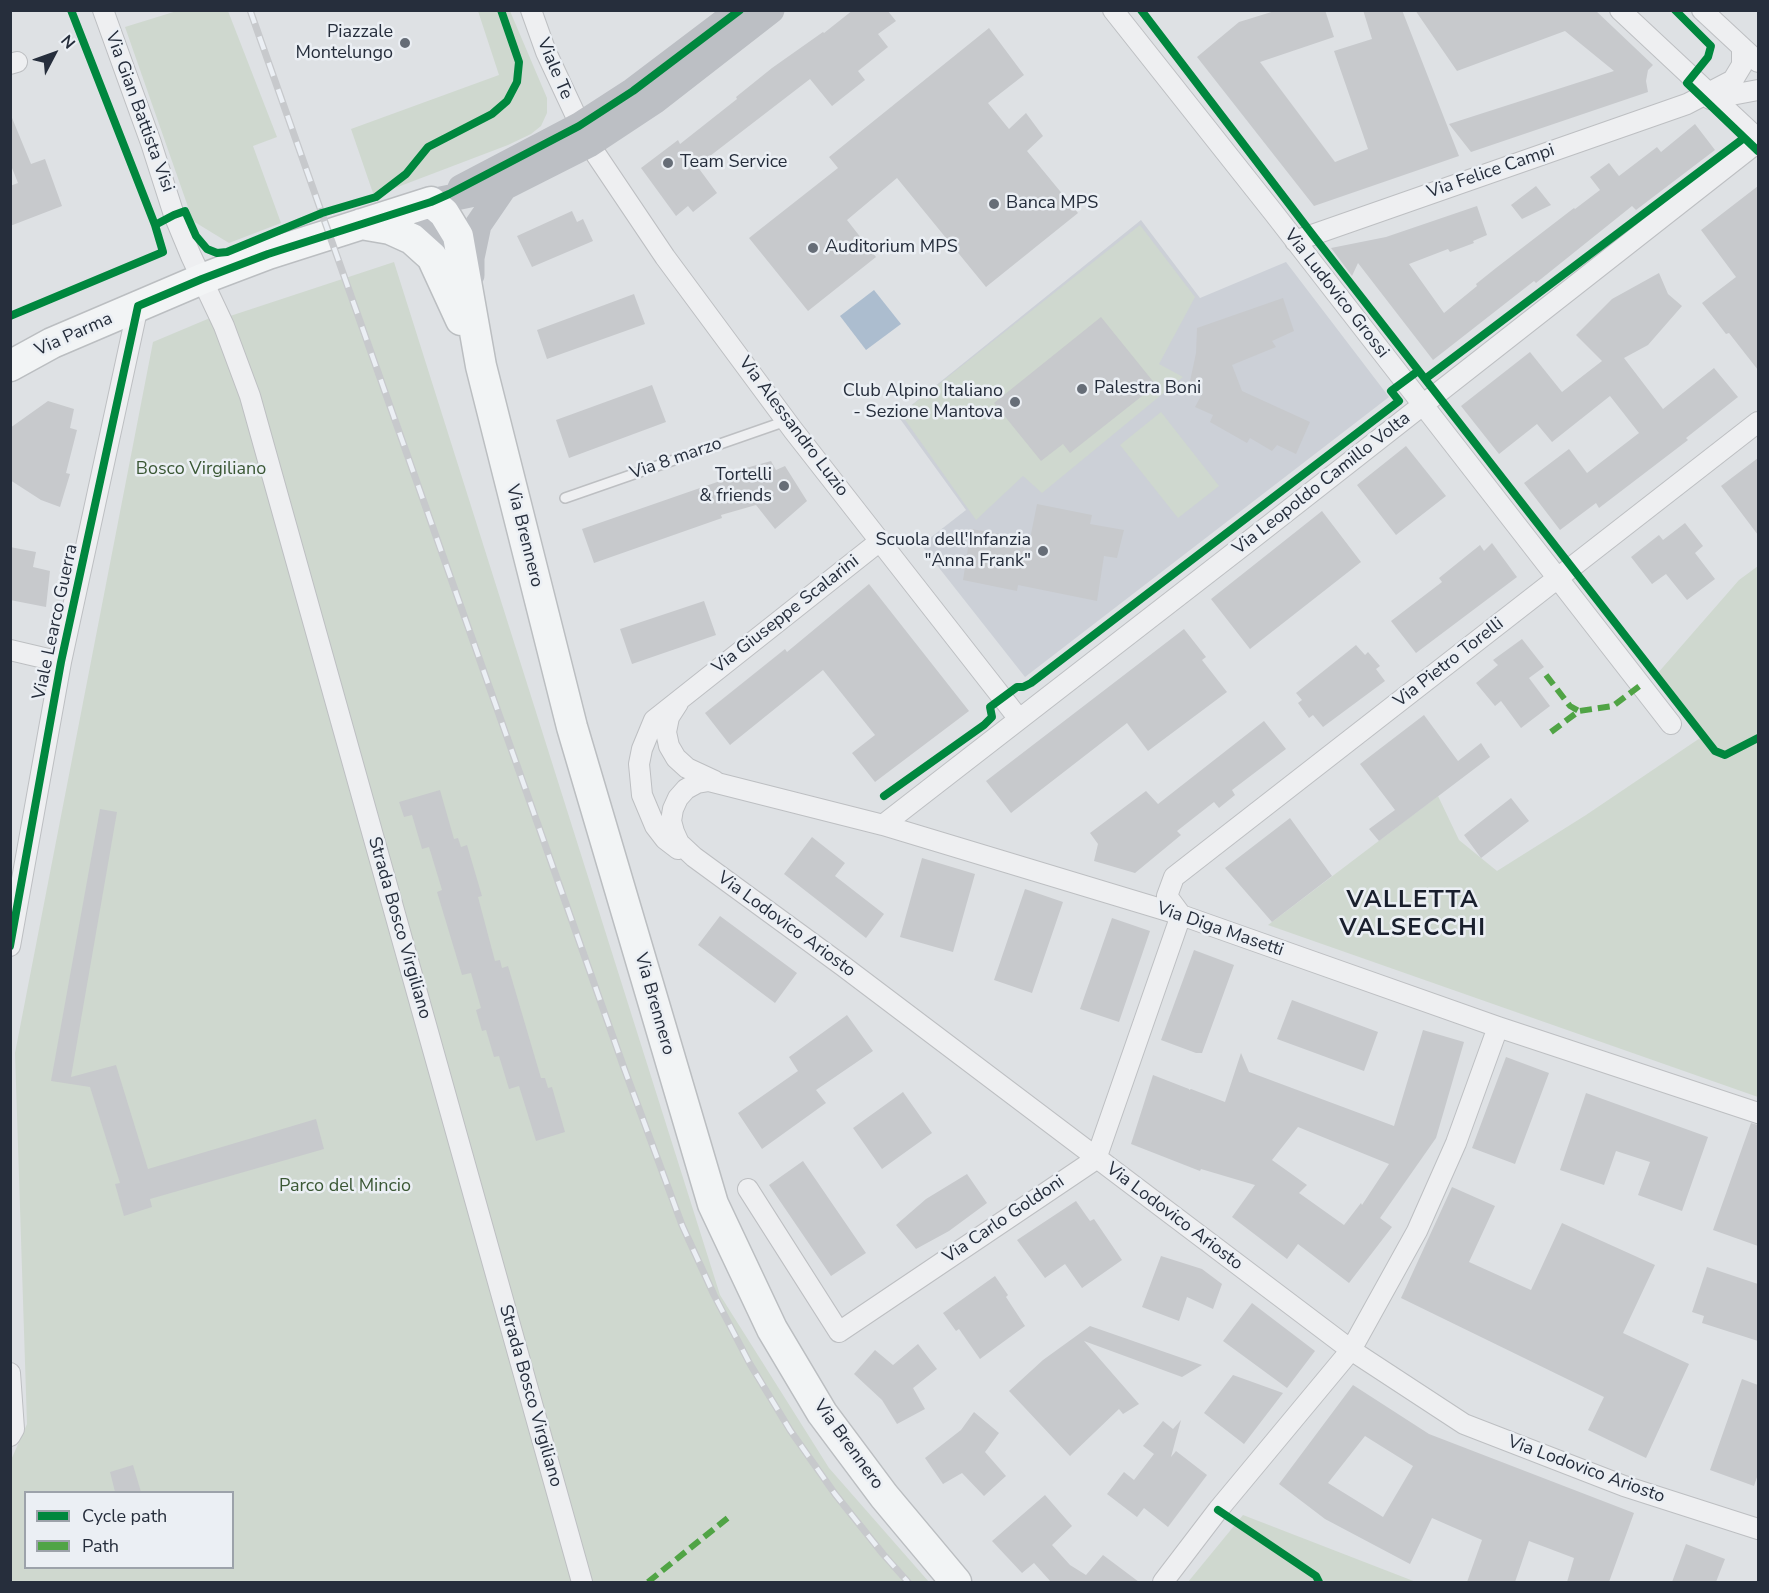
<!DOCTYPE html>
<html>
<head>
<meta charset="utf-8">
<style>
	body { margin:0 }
	#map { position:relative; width:1769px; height:1593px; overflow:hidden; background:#dee1e4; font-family:"Nunito Sans",sans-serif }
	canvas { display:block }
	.frame { position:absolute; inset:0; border:12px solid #262e3c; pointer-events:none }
	.legend { position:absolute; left:24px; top:1491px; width:210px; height:78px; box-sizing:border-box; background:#ebeff4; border:2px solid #9ca2aa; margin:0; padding:8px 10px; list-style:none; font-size:18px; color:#262e3c }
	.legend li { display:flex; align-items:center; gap:12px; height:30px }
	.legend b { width:30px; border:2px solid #9ca2aa }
	.north { position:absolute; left:24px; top:24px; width:60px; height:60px; -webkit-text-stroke:4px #ebeff4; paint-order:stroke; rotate:49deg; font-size:16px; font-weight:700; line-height:24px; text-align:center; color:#262e3c }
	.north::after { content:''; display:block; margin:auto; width:21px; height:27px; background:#262e3c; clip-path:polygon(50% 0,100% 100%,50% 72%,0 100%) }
</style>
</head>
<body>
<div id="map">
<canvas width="1769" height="1593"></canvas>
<div class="frame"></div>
<ul class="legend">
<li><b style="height:8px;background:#00873e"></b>Cycle path</li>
<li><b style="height:8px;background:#50a445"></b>Path</li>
</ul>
<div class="north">N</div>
</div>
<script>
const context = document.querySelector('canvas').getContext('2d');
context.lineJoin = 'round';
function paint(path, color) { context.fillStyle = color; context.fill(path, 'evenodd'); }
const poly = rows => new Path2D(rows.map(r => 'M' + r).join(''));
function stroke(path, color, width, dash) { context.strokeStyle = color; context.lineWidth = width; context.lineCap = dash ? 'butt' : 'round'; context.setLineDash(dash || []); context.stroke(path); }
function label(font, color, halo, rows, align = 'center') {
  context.font = font + ' "Nunito Sans",sans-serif'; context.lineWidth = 5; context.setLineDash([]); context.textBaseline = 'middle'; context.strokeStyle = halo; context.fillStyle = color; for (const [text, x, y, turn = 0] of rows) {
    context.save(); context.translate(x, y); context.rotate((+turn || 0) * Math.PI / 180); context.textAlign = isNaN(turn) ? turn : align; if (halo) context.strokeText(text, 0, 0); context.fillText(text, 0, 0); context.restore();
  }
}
paint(poly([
	[1141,220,1200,298,1286,262,1389,397,1025,677,921,545,966,510,898,416]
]), '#ccd0d7');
paint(poly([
	[180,10,228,11,277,137,253,146,281,223,229,243,193,221,125,27],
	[478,11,510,11,547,98,547,113,541,126,531,134,508,145,374,196,351,129,499,75],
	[1140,225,1195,297,1159,364,1183,377,1042,493,1023,476,976,520,901,414],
	[394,262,720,1295,829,1468,929,1582,11,1582,11,1460,27,1424,15,1053,153,342,210,318,212,322],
	[26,1492,232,1492,232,1568,26,1568],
	[1161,412,1219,486,1178,518,1120,445],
	[1758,566,1758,1097,1268,925,1438,796,1459,840,1497,871,1586,815,1706,734,1657,674,1739,580],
	[1243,1515,1416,1582,1188,1582]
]), '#cfd8cf');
paint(poly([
	[874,290,901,324,866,350,840,316]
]), '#acbdcf');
paint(poly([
	[853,10,887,10,896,21,878,34,888,47,858,71,865,80,832,106,810,79,697,166,717,193,693,212,688,206,676,216,641,168,678,140,680,144,737,99,736,97,772,68,823,32,824,33],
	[1278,10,1325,10,1334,37,1260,62,1335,162,1368,149,1334,51,1372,39,1363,10,1402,10,1459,156,1314,206,1197,57,1239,22],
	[1415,10,1595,10,1653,65,1648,70,1646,81,1648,92,1471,152,1449,124,1614,71,1565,31,1457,71],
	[989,28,1024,75,988,103,1009,129,1026,113,1043,136,1027,151,1078,213,986,287,897,178,847,220,876,257,808,311,749,238,838,168,829,157],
	[10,113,31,164,45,159,62,206,10,226,10,186,18,183,10,163],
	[1695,124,1715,150,1636,210,1632,206,1536,283,1534,281,1433,360,1358,263,1352,276,1331,248,1386,237,1477,206,1487,235,1473,241,1474,243,1450,252,1448,249,1409,264,1444,313,1477,286,1476,284,1496,268,1574,208,1575,209,1600,190,1590,177,1609,163,1619,176,1657,147,1661,152],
	[1536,186,1551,205,1522,219,1511,205],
	[1758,186,1758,370,1729,333,1726,334,1702,303,1736,277,1701,230],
	[572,211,577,222,583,219,593,241,532,267,517,236],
	[1659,273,1668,294,1682,306,1648,345,1624,358,1663,409,1714,368,1738,397,1686,438,1688,440,1599,508,1596,503,1560,530,1524,483,1569,449,1587,473,1639,433,1610,396,1552,442,1537,424,1499,454,1461,406,1530,352,1562,392,1602,361,1576,335,1612,299],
	[634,294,645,324,547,359,537,330],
	[1283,298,1294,331,1272,341,1276,347,1232,365,1242,391,1310,422,1296,454,1277,445,1272,451,1250,438,1247,443,1210,422,1213,415,1195,407,1203,392,1189,386,1196,353,1197,328],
	[1101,317,1156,385,1070,453,1063,444,1041,461,994,403],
	[652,385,666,422,569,458,556,420],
	[48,401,74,409,70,428,77,430,66,473,70,474,60,507,41,500,10,480,10,428],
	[1406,446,1446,496,1396,535,1357,485],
	[1758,458,1758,535,1721,486],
	[771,461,776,470,785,466,807,501,775,529,756,505,721,515,722,518,594,563,582,529,723,480,721,475],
	[1037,504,1092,515,1090,524,1124,530,1117,558,1104,556,1097,601,1018,585,1017,591,963,580,971,529,1030,539],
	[1322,511,1361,562,1250,649,1211,599],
	[1685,523,1703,546,1695,553,1715,579,1687,600,1666,574,1652,584,1631,557,1659,535,1663,540],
	[1492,543,1517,577,1416,653,1391,621,1442,582,1439,578,1480,545,1484,551],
	[10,547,36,552,33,567,50,571,46,607,10,600],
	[869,584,969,711,875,782,852,753,875,735,823,670,730,745,705,713,785,649,787,652],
	[704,601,716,635,632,664,620,629],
	[1184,629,1206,657,1202,660,1227,692,1148,751,1127,723,1011,813,986,781],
	[1522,639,1544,667,1529,678,1550,706,1521,728,1501,701,1495,706,1476,683,1498,665,1493,660],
	[1356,645,1365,655,1368,652,1380,666,1376,669,1385,681,1323,727,1313,715,1309,718,1298,703,1302,700,1296,693],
	[1424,715,1458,761,1481,743,1490,757,1379,841,1369,829,1395,810,1360,764],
	[1264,721,1286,749,1232,790,1235,795,1219,808,1214,802,1177,831,1181,835,1135,873,1094,861,1098,844,1090,833,1146,791,1158,804],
	[440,790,454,839,458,838,461,847,467,845,482,896,478,897,495,961,500,960,502,968,508,966,541,1078,545,1078,548,1088,552,1087,565,1132,536,1141,519,1086,509,1089,499,1056,494,1057,486,1030,482,1031,476,1010,481,1008,471,973,462,975,437,892,442,890,429,847,422,849,412,815,404,817,399,802],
	[1511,798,1529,821,1481,858,1464,835],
	[100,809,117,812,71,1077,116,1065,148,1169,316,1119,324,1149,150,1199,152,1207,124,1216,115,1184,120,1183,90,1087,51,1081],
	[1290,818,1332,876,1272,922,1225,868],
	[812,837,845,863,835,876,884,914,866,938,784,874],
	[922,858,975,874,953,952,900,937],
	[1025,889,1063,902,1032,993,994,980],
	[720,916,797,973,775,1003,698,945],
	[1112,918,1150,931,1119,1022,1080,1009],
	[1194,950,1234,965,1202,1053,1196,1053,1161,1040],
	[1292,1000,1378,1032,1364,1071,1277,1039],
	[847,1015,873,1051,816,1090,826,1103,762,1149,738,1113,798,1071,789,1057],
	[1423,1030,1464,1042,1436,1138,1380,1218,1392,1227,1349,1283,1298,1244,1287,1259,1232,1217,1255,1185,1201,1169,1200,1171,1131,1144,1153,1075,1189,1089,1189,1090,1191,1089,1225,1102,1241,1053,1249,1072,1394,1126],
	[1298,1127,1389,1164,1362,1205,1361,1203,1344,1225,1299,1193,1307,1185,1272,1160],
	[1506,1057,1549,1073,1515,1164,1472,1148],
	[903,1092,932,1133,882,1169,853,1128],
	[1586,1093,1708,1137,1682,1211,1638,1195,1650,1162,1616,1151,1604,1185,1560,1170],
	[1751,1123,1758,1125,1758,1246,1713,1230],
	[803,1161,866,1253,831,1276,769,1185],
	[967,1174,987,1203,949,1231,916,1249,896,1225,926,1199],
	[1452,1187,1495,1206,1469,1262,1531,1290,1562,1223,1655,1265,1623,1333,1689,1364,1646,1458,1588,1430,1604,1397,1401,1298],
	[1076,1201,1090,1221,1094,1219,1122,1260,1082,1288,1065,1264,1045,1278,1017,1240],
	[1161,1256,1202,1269,1222,1284,1213,1309,1187,1297,1179,1321,1142,1307],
	[1707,1267,1758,1284,1758,1341,1702,1323,1704,1316,1692,1312],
	[995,1276,1008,1295,1006,1297,1025,1326,980,1359,959,1329,956,1331,943,1313],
	[1252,1303,1315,1351,1287,1388,1223,1341],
	[1090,1326,1202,1365,1182,1377,1084,1341,1139,1404,1123,1414,1119,1409,1070,1456,1009,1391,1043,1360],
	[918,1344,937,1369,913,1388,925,1409,897,1424,882,1400,854,1374,875,1350,893,1365],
	[1233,1375,1283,1393,1244,1444,1204,1413],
	[1742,1379,1758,1385,1758,1474,1754,1486,1710,1470],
	[1353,1385,1429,1434,1634,1513,1609,1582,1567,1582,1574,1558,1529,1541,1515,1582,1467,1582,1482,1540,1432,1518,1410,1564,1325,1519,1279,1484],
	[1365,1436,1413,1466,1383,1517,1328,1483],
	[974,1412,999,1433,985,1452,1006,1476,984,1496,962,1473,943,1484,925,1458,961,1430],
	[1181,1420,1171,1457,1176,1451,1207,1475,1168,1527,1144,1508,1137,1517,1107,1494,1124,1472,1134,1480,1154,1454,1143,1446,1163,1421,1173,1429],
	[133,1465,141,1492,115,1492,110,1472],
	[1045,1495,1072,1526,1052,1545,1070,1565,1086,1575,1103,1555,1139,1582,1051,1582,1034,1563,1022,1573,992,1541],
	[1686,1544,1725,1559,1716,1582,1672,1582]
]), '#c7c9cc');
const service = poly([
	[565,498,786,421]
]);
const minor = poly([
	[103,10,151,143,174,215,191,256,224,326,250,396,582,1582],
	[531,10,546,52,589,144,665,257,793,430,1019,719],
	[1113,10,1273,212,1671,724],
	[1620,10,1758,139],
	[1702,10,1758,62],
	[10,64,17,62],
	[1710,99,1758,90],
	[1295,241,1687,104,1733,80,1742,65,1742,48],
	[10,650,61,662],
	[678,703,669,717,666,732,669,746,676,758,687,768,715,781],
	[883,825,1253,538,1753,146,1758,140],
	[678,849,665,839,655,826,642,795,639,764,642,749,654,720,880,541],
	[1181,915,1167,896,1174,877,1758,422],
	[10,946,61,662,138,306],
	[1758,1113,1498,1027,1181,915,883,825,709,781,697,783,686,789,678,798,673,809,671,821,674,832,679,843,694,857,843,966,1351,1350,1464,1424,1624,1486,1758,1529],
	[748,1189,839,1332,1096,1159,1181,915],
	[10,1373,14,1429,10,1436],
	[1163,1582,1218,1510,1351,1350,1417,1231,1456,1143,1498,1027]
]);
const primary = poly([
	[361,224,390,229,412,239,432,257,461,320],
	[10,366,52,343,202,279,268,254,431,202,444,213,458,236,481,366,572,727,713,1204,772,1329,822,1413,884,1496,956,1582]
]);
stroke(service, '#bdbfc2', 12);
stroke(minor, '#bdbfc2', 22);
stroke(primary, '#bbbec1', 33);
stroke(service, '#eeeff1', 9);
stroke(minor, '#eeeff1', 20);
stroke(poly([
	[461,188,579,126,633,91,740,10],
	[431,202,504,187,589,144,654,101,771,10],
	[431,202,430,238,432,257],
	[471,275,471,258,478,225,504,187]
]), '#bcbfc4', 27);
stroke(primary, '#f2f4f5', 30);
const rail = poly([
	[250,10,624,1068,682,1225,714,1295,750,1364,790,1430,835,1494,883,1554,908,1582]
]);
stroke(rail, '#c7c9cc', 7);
stroke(rail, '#ebeff4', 4.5, [14]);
stroke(poly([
	[1546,675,1570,706,1579,711],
	[1551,732,1579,711,1613,706,1641,685],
	[648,1582,729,1517]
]), '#50a445', 6, [12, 6]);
stroke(poly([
	[71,10,155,225],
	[1141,10,1312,234,1715,751,1725,755,1758,738],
	[1675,10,1711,46,1708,57,1687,83,1758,151],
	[10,316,163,252,155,225,174,215,185,211,196,236,207,249,217,253,227,252,322,213,376,197,406,174,428,147,492,114,507,101,517,82,519,62,501,10],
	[1425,379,1744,138],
	[884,796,984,725,992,717,990,707,1017,687,1023,687,1031,683,1399,401,1391,391,1418,371],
	[10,946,61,662,138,306,202,279,268,254,431,202,449,194,579,126,633,91,740,10],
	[1218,1510,1316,1576,1319,1582]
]), '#00873e', 8);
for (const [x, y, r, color] of [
	[405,43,6,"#666d77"],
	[668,163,6,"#666d77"],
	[994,204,6,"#666d77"],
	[813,248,6,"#666d77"],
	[1082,389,6,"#666d77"],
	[1015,402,6,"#666d77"],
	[784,486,6,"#666d77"],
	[1043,551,6,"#666d77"]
]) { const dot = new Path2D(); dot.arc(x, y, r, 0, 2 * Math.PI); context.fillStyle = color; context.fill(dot); stroke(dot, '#ebeff4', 2); }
label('18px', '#262e3c', '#ebeff4', [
	["Piazzale",393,33],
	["Montelungo",393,54],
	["Team Service",680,163,"left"],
	["Banca MPS",1006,204,"left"],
	["Auditorium MPS",825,248,"left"],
	["Palestra Boni",1094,389,"left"],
	["Club Alpino Italiano",1003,392],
	["- Sezione Mantova",1003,413],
	["Tortelli",772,476],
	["& friends",772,497],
	["Scuola dell'Infanzia",1031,541],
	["\"Anna Frank\"",1031,562]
], 'right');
label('18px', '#262e3c', '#ebeff4', [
	["Viale Te",554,69,67],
	["Via Gian Battista Visi",139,112,70],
	["Via Felice Campi",1491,172,-19],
	["Via Ludovico Grossi",1336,294,52],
	["Via Parma",74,335,-24],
	["Via Alessandro Luzio",793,427,53],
	["Via 8 marzo",676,459,-19],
	["Via Leopoldo Camillo Volta",1322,484,-38],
	["Via Brennero",524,536,76],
	["Via Giuseppe Scalarini",786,615,-38],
	["Viale Learco Guerra",56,622,-78],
	["Via Pietro Torelli",1449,663,-38],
	["Via Lodovico Ariosto",786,925,36],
	["Strada Bosco Virgiliano",399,928,74],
	["Via Diga Masetti",1220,930,19],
	["Via Brennero",654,1004,74],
	["Via Lodovico Ariosto",1174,1217,37],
	["Via Carlo Goldoni",1004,1220,-34],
	["Strada Bosco Virgiliano",530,1396,74],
	["Via Brennero",848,1445,54],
	["Via Lodovico Ariosto",1586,1470,20]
]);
label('18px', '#3a5734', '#ebeff4', [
	["Bosco Virgiliano",201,470],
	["Parco del Mincio",345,1187]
]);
context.letterSpacing = '1.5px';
label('bold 24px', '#191f2d', '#ebeff4', [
	["VALLETTA",1413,901],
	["VALSECCHI",1413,929]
]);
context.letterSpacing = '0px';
</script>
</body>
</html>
